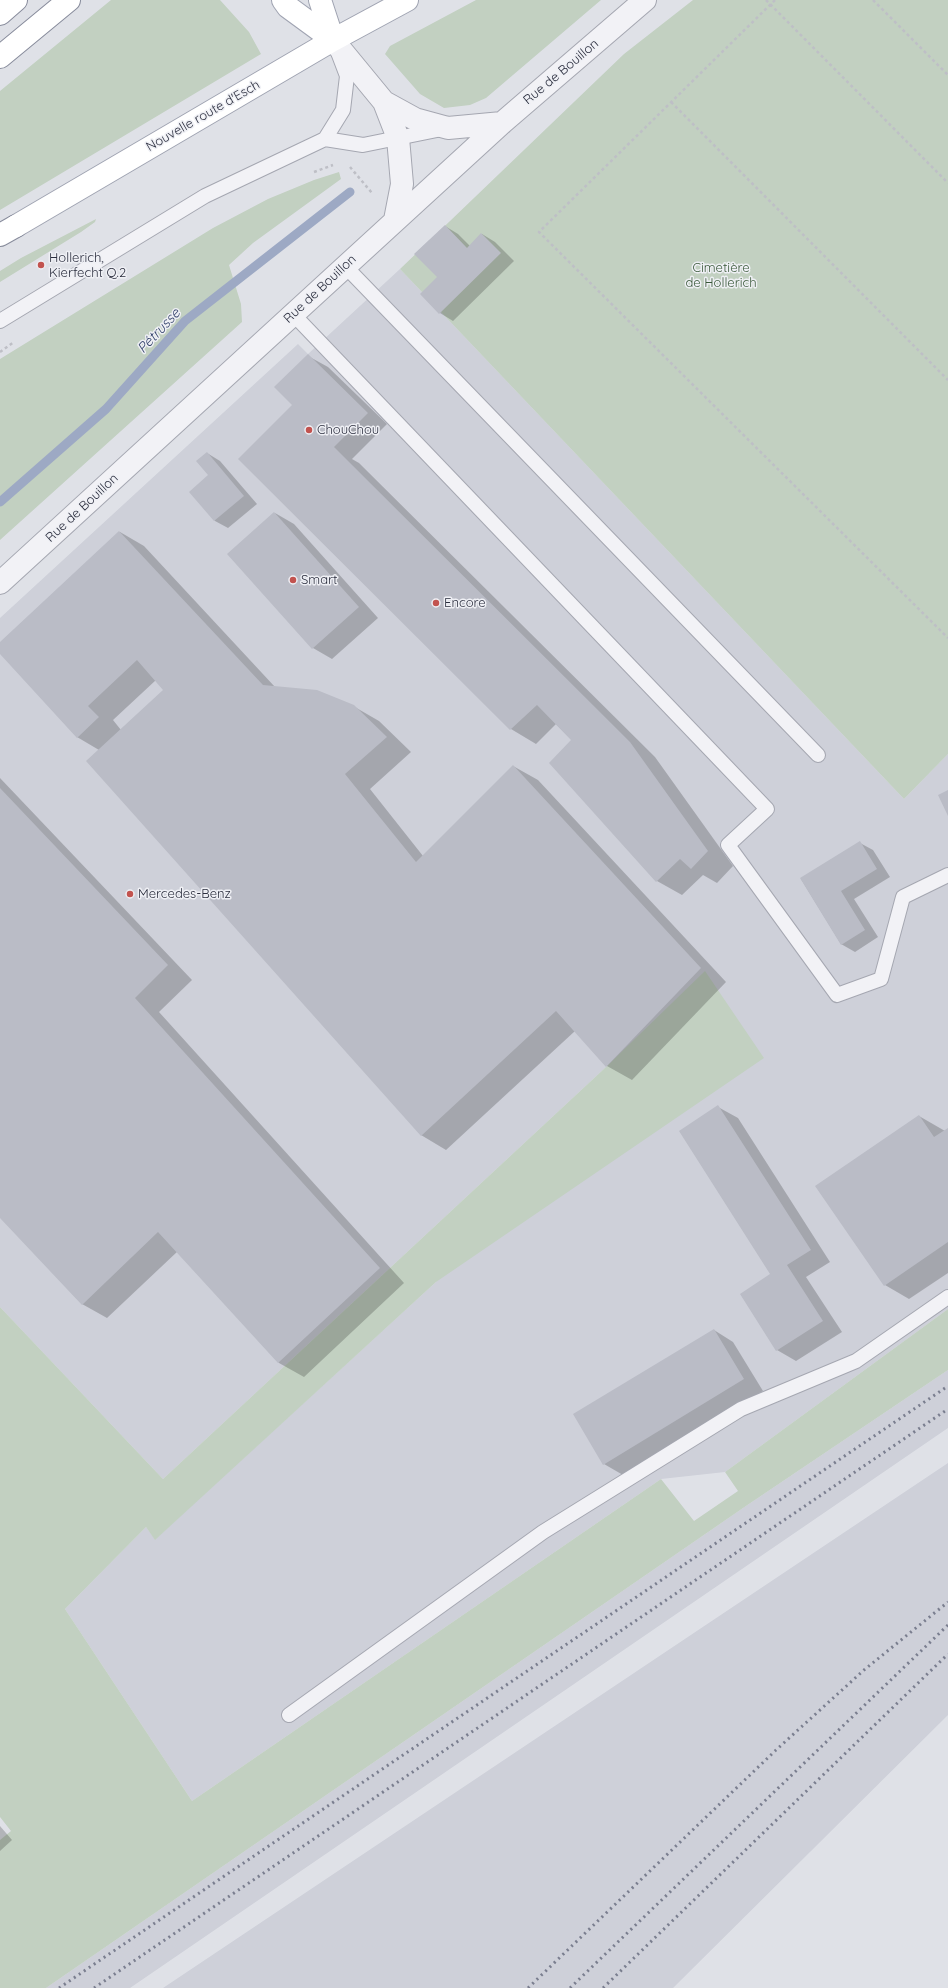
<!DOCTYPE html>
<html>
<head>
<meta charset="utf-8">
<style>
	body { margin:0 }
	canvas { display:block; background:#dfe1e7 }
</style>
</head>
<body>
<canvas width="948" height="1988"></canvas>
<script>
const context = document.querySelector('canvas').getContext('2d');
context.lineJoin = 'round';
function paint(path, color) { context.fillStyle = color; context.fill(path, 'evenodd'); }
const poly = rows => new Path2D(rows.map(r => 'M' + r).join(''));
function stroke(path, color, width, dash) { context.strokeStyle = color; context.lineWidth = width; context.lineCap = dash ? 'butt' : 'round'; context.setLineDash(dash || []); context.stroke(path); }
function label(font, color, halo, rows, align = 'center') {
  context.font = font + ' Quicksand,sans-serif'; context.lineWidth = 3; context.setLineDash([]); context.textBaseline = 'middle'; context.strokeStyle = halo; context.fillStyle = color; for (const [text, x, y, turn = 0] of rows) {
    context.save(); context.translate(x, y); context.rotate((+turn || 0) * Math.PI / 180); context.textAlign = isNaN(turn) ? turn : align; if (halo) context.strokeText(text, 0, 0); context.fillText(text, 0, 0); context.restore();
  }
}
paint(poly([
	[400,269,904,799,948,754,948,1309,725,1472,661,1479,192,1801,65,1609,146,1527,155,1539,436,1282,606,1067,163,1479,0,1307,0,618,298,344,308,354],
	[948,1370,948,1428,130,1988,46,1988,746,1506],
	[948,1463,948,1715,673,1988,163,1988]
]), '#ced0d9');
paint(poly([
	[111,0,220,0,249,32,261,54,0,210,0,91],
	[476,0,601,0,486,98,470,105,444,108,420,94,385,54,390,46],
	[693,0,948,0,948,754,904,799,400,269,624,54],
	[339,172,341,179,253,243,229,265,241,304,242,322,0,540,0,359,213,228,268,199,314,180],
	[96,219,95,222,81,232,0,282,0,271,21,258],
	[705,971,764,1058,436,1282,155,1540,146,1527,65,1609,192,1801,661,1479,694,1521,738,1491,725,1472,948,1309,948,1370,746,1506,46,1988,0,1988,0,1840,11,1831,0,1817,0,1307,163,1479,606,1067]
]), '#c2d0c1');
paint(poly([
	[445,226,458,234,470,246,482,234,495,242,514,261,453,321,440,313,421,294,438,277],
	[308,356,328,367,387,424,352,459,359,463,655,757,733,866,717,883,703,875,682,895,657,881,572,740,556,724,536,744,511,729,280,500,293,405],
	[207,453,220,461,257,504,228,528,215,521,191,492,210,476],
	[275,513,294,524,378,618,332,659,313,648],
	[120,532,144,546,275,687,353,706,379,721,411,752,370,789,423,856,513,766,538,780,726,982,632,1080,607,1066,575,1031,446,1150,421,1135,99,750,77,737,0,652,0,643],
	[156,680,165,690,121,730,113,720],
	[0,778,192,980,159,1012,404,1283,304,1377,279,1363,178,1251,107,1318,82,1304,0,1216],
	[860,843,873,850,890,877,854,899,878,937,855,952,841,944,801,879],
	[718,1107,738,1118,830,1262,806,1277,842,1332,796,1361,777,1350,772,1274],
	[919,1116,945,1131,948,1129,948,1273,909,1299,885,1285],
	[714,1330,733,1342,763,1391,623,1475,604,1464],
	[0,1826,12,1840,0,1851]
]), '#0003');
stroke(poly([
	[0,502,106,409,185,321,350,192]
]), '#9da9c4', 9);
paint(poly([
	[445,225,467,248,481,233,501,253,439,314,420,294,437,277,414,254],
	[308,354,368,413,334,447,630,742,708,851,691,869,680,859,656,882,549,763,571,740,537,705,510,730,238,459,292,405,274,387],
	[207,452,244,496,214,521,189,492,208,475,196,461],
	[274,512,359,607,312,649,227,554],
	[119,531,263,685,317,690,354,705,387,737,345,774,416,862,513,765,701,968,606,1067,556,1011,421,1136,86,761,163,690,137,660,88,706,99,717,77,738,0,654,0,642],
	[0,788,168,965,135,998,380,1268,278,1363,158,1232,82,1305,0,1218],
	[948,790,948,816,938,795],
	[860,841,877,869,841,891,865,930,841,945,800,878],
	[718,1105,811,1250,787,1265,823,1321,776,1351,740,1294,770,1274,679,1131],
	[919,1115,934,1137,948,1128,948,1242,884,1286,815,1186],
	[714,1329,744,1379,603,1465,573,1414]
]), '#babcc6');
const service = poly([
	[325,139,343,110,347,76,339,55],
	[345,266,818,755],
	[293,314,767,809,728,845,837,995,881,979,903,897,948,875],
	[0,321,205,196,325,139,363,145,442,129],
	[289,1715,543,1532,741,1409,856,1361,948,1297]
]);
const tertiary = poly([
	[333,40,384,102,398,138,402,184,395,220],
	[384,102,415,119,448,128,502,123],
	[0,583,502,123,645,0]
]);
const primary = poly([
	[283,0,288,7,333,40],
	[320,0,333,40],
	[16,226,333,40,407,0]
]);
const trunk = poly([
	[0,14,16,0],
	[0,57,69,0],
	[0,235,16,226]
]);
stroke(service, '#a5a7b1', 16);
stroke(tertiary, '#a5a7b1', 24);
stroke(primary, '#a0a4b2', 24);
stroke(trunk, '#888c9c', 24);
stroke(poly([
	[766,0,948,183],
	[775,0,539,232,948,638],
	[873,0,948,75],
	[671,102,948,380],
	[350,167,372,193],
	[314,172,333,165],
	[0,352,14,342]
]), '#bebfc6', 2.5, [3, 3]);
stroke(service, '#f2f2f6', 14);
stroke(tertiary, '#f2f2f6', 22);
stroke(primary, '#fff', 22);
stroke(trunk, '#fff', 22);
stroke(poly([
	[59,1988,948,1386],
	[94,1988,948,1409],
	[528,1988,776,1750,864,1670,948,1602],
	[570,1988,948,1625],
	[603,1988,948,1654]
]), '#7a7e8f', 3, [2, 4]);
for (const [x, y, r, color] of [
	[41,265,4,"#c2534f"],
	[309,430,4,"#c2534f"],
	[293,580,4,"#c2534f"],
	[436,603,4,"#c2534f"],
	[130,894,4,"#c2534f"]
]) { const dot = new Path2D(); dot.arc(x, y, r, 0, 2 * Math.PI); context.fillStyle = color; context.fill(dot); stroke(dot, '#eff0f5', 1.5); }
label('13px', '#2a2d3d', '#eff0f5', [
	["Rue de Bouillon",561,72,-40],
	["Nouvelle route d'Esch",203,116,-30],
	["Rue de Bouillon",320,289,-43],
	["Rue de Bouillon",82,508,-43]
]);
label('13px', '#2a2d3d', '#eff0f5', [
	["Hollerich,",49,258],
	["Kierfecht Q.2",49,273],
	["ChouChou",317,430],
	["Smart",301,580],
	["Encore",444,603],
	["Mercedes-Benz",138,894]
], 'left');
label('13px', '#385738', '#eff0f5', [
	["Cimetière",721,268],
	["de Hollerich",721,283]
]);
label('italic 14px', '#37466d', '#eff0f5', [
	["Pétrusse",159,331,-47]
]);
</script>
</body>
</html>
